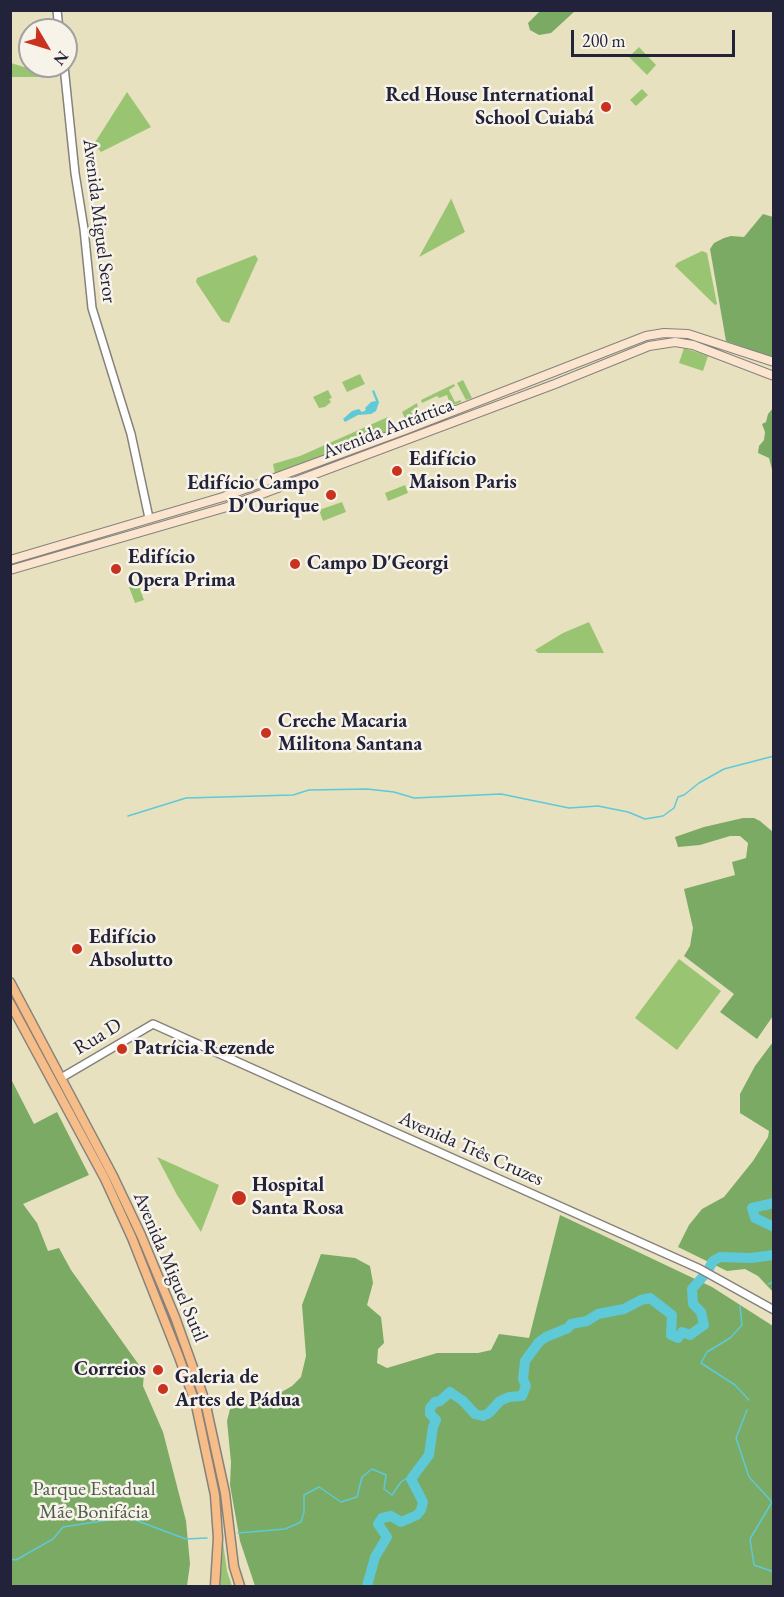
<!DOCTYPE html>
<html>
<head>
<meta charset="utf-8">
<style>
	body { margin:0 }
	#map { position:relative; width:784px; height:1597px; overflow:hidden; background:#e8e1bf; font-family:"EB Garamond",serif }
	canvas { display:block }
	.frame { position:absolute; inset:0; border:12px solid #22223b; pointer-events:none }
	.north { position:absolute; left:18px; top:18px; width:60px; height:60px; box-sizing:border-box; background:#f7f3e8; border:2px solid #a29fa3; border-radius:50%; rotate:128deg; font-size:16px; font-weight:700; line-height:24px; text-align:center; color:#22223b }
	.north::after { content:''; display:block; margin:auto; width:21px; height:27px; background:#c8321e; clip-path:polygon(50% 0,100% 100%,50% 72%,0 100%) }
	.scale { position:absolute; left:571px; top:30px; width:164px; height:27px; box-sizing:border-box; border:3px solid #22223b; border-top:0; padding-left:8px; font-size:18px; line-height:21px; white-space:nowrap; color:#22223b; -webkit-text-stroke:4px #f7f3e8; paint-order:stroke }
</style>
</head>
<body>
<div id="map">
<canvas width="784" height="1597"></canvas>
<div class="frame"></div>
<div class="north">N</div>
<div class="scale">200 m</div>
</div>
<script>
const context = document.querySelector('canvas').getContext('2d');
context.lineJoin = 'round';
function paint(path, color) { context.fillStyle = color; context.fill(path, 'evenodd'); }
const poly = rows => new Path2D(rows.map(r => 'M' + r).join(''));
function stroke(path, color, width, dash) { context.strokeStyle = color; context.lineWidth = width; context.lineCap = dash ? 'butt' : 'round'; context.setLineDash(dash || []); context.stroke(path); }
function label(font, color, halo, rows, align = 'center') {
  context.font = font + ' "EB Garamond",serif'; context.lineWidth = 5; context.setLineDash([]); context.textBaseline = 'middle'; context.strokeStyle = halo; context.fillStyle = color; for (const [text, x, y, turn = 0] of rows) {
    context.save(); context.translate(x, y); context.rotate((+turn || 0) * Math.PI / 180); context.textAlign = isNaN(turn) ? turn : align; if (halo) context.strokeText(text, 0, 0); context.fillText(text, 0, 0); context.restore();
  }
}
paint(poly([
	[639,47,656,65,647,75,629,57],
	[11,63,50,75,50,77,11,77],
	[642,89,648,95,636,106,630,100],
	[127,92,151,127,101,152,94,144],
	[451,198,465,232,419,257,451,199],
	[702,251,707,253,717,304,715,305,675,266,677,263],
	[255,255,258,259,229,323,222,321,196,282,197,278],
	[684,348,708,356,703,371,679,363],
	[360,374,365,384,347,392,342,382],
	[463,380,472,398,466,400,457,383],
	[454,384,455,386,449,390,455,402,461,400,461,402,429,415,426,410,430,413,449,401,447,395,439,398,437,396,422,403,421,400],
	[328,390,332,398,329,399,331,402,325,407,319,408,313,397],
	[417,403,418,407,411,411,414,419,422,416,422,417,407,423,402,412],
	[388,417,392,419,396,430,275,474,273,464,300,456],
	[405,485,408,493,388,501,385,493],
	[342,502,346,512,323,521,319,510],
	[138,584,144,600,135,603,129,587],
	[589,622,604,653,538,653,535,650,563,633],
	[679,959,721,991,677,1050,635,1018],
	[157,1157,219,1185,201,1232,177,1195],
	[223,1542,227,1571,232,1586,220,1586]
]), '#99c572');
paint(poly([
	[540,11,540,10,575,11,551,33,539,35,530,30,528,23],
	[763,214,773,217,773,358,726,341,710,249,714,243,724,238,731,236,744,237],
	[773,408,774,408,773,473,769,458,758,453,759,446,764,440,765,432,762,424,766,422,768,414],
	[743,818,754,818,760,821,773,832,773,1016,757,1039,720,1012,734,994,684,956,690,946,693,928,684,889,735,875,732,862,746,858,748,843,740,836,730,836,700,845,678,847,675,837,704,827],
	[773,1042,773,1292,758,1276,745,1269,727,1271,678,1247,689,1225,702,1209,724,1197,753,1161,768,1137,769,1131,740,1113,740,1094,755,1066],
	[12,1081,34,1124,57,1112,89,1175,23,1204,37,1223,48,1251,59,1248,71,1270,144,1372,143,1386,163,1432,186,1521,190,1564,187,1586,11,1586],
	[560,1215,712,1287,773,1326,773,1586,255,1586,240,1541,230,1485,231,1462,227,1421,230,1409,273,1397,292,1386,301,1377,306,1356,302,1305,321,1254,355,1258,370,1266,373,1283,367,1305,381,1317,384,1343,378,1349,377,1363,387,1368,437,1353,478,1353,491,1350,499,1334,529,1338]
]), '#7aaa64');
paint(poly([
	[374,390,379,402,376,411,371,414,358,415,345,422,343,419,352,411,359,409,362,412,366,410,365,408,371,402,376,401,372,391]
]), '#5ec9d7');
stroke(poly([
	[128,816,186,798,293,795,309,790,367,789,394,792,414,798,501,794,569,808,598,806,628,812,645,819,663,816,674,808,678,797,684,795,699,783,724,769,774,756],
	[768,1284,774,1282],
	[740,1306,742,1325,730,1338,707,1352,701,1363,735,1385,749,1400],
	[747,1410,736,1438,749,1477,772,1502,750,1539,754,1565,774,1572],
	[238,1533,285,1529,301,1522,304,1512,304,1495,319,1487,341,1502,357,1497,362,1477,372,1469,386,1475,384,1489,392,1495,401,1482,416,1472],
	[10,1559,16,1560,53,1539,63,1527,127,1517,186,1539,207,1538]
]), '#5ec9d7', 1.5);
stroke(poly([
	[774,1203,752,1208,755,1218,774,1227],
	[367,1586,375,1557,387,1537,378,1524,382,1518,391,1516,401,1522,417,1515,421,1510,423,1502,411,1479,429,1455,433,1427,436,1420,430,1414,430,1408,435,1402,440,1401,450,1392,463,1401,475,1414,483,1416,489,1413,500,1401,509,1397,522,1396,526,1386,523,1379,525,1361,539,1342,546,1337,568,1328,571,1324,587,1321,598,1314,624,1309,641,1300,650,1298,672,1315,671,1335,678,1338,682,1332,690,1335,704,1325,701,1312,693,1304,692,1289,707,1272,713,1261,720,1257,751,1258,774,1255]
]), '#5ec9d7', 10);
const tertiary = poly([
	[57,10,59,30],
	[64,66,75,173,84,229,92,308,131,434,149,518],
	[61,1078,153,1024,700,1269,774,1310]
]);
const secondary = poly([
	[10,560,223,497,405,430,646,336,664,333,688,334,774,362],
	[10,570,227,507,555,384,649,346,675,342,693,345,774,376]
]);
const trunk = poly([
	[10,982,113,1176,141,1235,175,1317,205,1401,225,1493,234,1567,240,1586],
	[10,1003,105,1179,132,1238,179,1357,196,1405,215,1495,218,1538,215,1586]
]);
stroke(tertiary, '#85827d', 10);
stroke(secondary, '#85827d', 10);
stroke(trunk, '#85827d', 11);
stroke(tertiary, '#fff', 7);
stroke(secondary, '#fce5cf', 8);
stroke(trunk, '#f7bd88', 8);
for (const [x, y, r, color] of [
	[606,107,6,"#c8321e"],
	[397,471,6,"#c8321e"],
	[331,495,6,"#c8321e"],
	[295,564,6,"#c8321e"],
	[116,569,6,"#c8321e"],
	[266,733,6,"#c8321e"],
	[77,949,6,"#c8321e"],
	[122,1049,6,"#c8321e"],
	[239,1198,8,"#c8321e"],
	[158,1370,6,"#c8321e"],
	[163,1389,6,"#c8321e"]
]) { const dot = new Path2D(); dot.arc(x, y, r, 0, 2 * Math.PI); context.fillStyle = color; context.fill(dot); stroke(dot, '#f7f3e8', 2); }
label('bold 20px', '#22223b', '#f7f3e8', [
	["Red House International",594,96,"right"],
	["School Cuiabá",594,119,"right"],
	["Edifício",409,460],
	["Maison Paris",409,483],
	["Edifício Campo",319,484,"right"],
	["D'Ourique",319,507,"right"],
	["Edifício",128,558],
	["Opera Prima",128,581],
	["Campo D'Georgi",307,564],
	["Creche Macaria",278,722],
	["Militona Santana",278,745],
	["Edifício",89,938],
	["Absolutto",89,961],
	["Patrícia Rezende",134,1049],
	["Hospital",252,1186],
	["Santa Rosa",252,1209],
	["Correios",146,1370,"right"],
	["Galeria de",175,1378],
	["Artes de Pádua",175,1401]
], 'left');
label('20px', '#22223b', '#f7f3e8', [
	["Avenida Miguel Seror",99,221,83],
	["Avenida Antártica",388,429,-21],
	["Rua D",98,1037,-31],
	["Avenida Três Cruzes",471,1149,24],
	["Avenida Miguel Sutil",170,1267,67]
]);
label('20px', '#4c5b4e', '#f7f3e8', [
	["Parque Estadual",94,1490],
	["Mãe Bonifácia",94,1513]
]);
</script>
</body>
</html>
